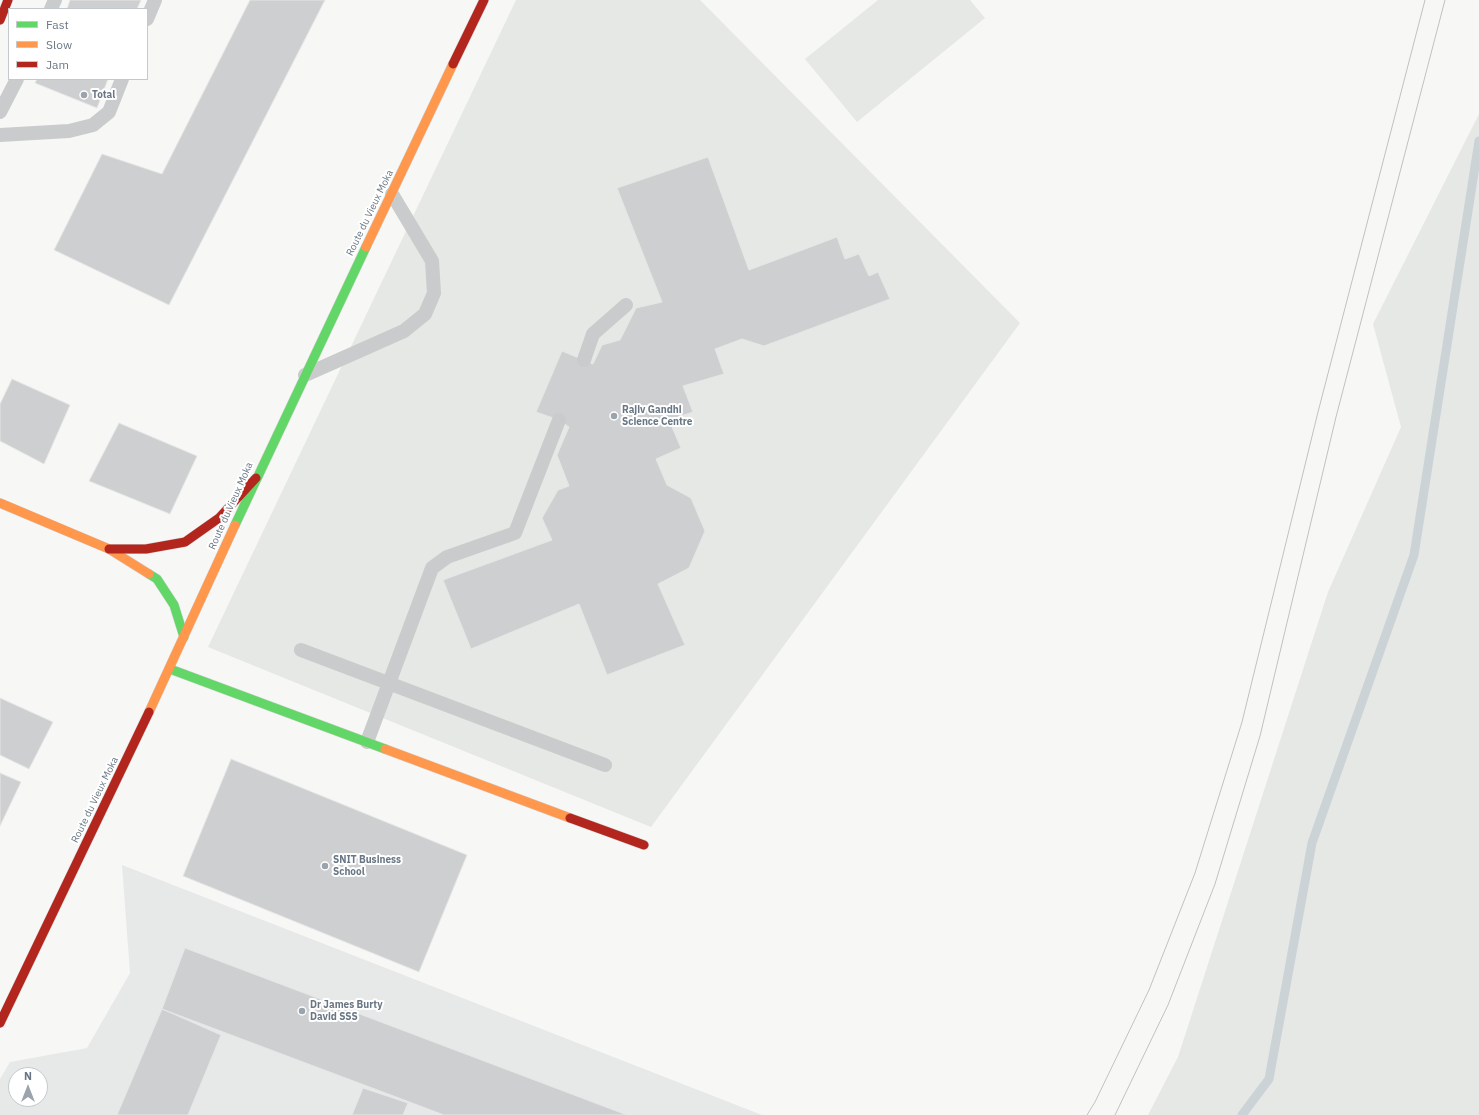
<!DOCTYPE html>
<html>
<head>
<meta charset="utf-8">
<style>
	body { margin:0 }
	#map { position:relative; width:1479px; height:1115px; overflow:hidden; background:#f7f7f6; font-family:"IBM Plex Sans",sans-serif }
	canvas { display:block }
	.legend { position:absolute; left:8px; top:8px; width:140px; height:72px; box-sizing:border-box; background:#fff; border:1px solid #c3c9ce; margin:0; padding:5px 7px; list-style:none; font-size:12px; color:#697784 }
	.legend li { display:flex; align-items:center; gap:8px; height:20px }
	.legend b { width:20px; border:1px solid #c3c9ce }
	.north { position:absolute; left:8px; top:1067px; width:40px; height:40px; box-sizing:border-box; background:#fff; border:1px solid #c3c9ce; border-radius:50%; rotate:0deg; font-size:11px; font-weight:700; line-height:16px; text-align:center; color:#697784 }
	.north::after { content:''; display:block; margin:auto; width:14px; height:18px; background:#9ba4ac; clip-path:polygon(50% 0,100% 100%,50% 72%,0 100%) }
</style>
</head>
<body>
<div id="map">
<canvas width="1479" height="1115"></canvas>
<ul class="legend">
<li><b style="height:5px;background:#63d668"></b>Fast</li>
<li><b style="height:5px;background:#ff974d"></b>Slow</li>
<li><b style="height:5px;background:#b3261e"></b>Jam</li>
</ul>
<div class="north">N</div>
</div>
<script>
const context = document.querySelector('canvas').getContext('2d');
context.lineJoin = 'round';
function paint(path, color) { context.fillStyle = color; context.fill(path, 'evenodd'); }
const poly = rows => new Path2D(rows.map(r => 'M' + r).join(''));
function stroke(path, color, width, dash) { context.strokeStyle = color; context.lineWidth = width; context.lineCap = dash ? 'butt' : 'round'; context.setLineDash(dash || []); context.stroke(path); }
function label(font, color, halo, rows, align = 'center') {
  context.font = font + ' "IBM Plex Sans",sans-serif'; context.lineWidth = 4; context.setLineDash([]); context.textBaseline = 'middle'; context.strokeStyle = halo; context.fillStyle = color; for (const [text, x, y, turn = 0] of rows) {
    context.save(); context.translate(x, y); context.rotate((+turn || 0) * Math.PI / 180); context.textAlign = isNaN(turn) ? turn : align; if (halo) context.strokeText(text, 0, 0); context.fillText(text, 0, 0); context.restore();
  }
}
paint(poly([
	[122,865,762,1115,0,1115,0,1079,10,1062,87,1048,130,973],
	[16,1075,40,1075,40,1099,16,1099]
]), '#e7e8e8');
paint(poly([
	[516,0,700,0,1020,323,651,827,208,647],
	[878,0,970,0,985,18,857,122,805,59],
	[1479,114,1479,1115,1148,1115,1178,1057,1328,592,1401,427,1373,324]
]), '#e5e8e4');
stroke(poly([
	[1242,1115,1269,1079,1312,843,1414,555,1479,141]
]), '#ccd3d6', 9);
const building = poly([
	[70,0,141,0,137,9,67,9,70,0],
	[250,0,325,0,169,305,54,250,102,154,162,174,250,0],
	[37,79,108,79,97,108,35,83,37,79],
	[708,157,749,270,837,237,845,259,859,254,869,276,878,272,890,299,764,346,742,339,715,349,724,374,683,386,693,412,669,420,681,448,656,459,667,485,691,498,705,531,689,568,658,584,685,645,607,675,579,604,471,649,443,580,552,540,542,518,558,490,569,486,557,455,569,427,559,420,536,412,562,351,593,364,602,345,620,340,636,308,662,302,617,188,708,157],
	[12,379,70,405,44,464,0,441,0,404,12,379],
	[119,423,197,456,170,514,89,481,119,423],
	[0,698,53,722,29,769,0,755,0,698],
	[231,759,467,855,419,972,183,876,231,759],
	[0,773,21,782,0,826,0,773],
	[185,948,627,1115,444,1115,162,1009,185,948],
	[162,1009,221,1035,188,1115,117,1115,162,1009],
	[363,1088,408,1103,403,1115,352,1115,363,1088]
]);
paint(building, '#cecfd0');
stroke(building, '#e6e6e6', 1);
const fast = poly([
	[235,525,366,247],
	[149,574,157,579,174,605,184,637],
	[170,669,385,749]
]);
const slow = poly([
	[366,247,453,64],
	[0,503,109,549,149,574],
	[149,712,235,525],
	[385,749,570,818]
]);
const jam = poly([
	[0,20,8,0],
	[453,64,484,0],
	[109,549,146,549,185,542,219,518,256,478],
	[570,818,644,845],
	[0,1023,149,712]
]);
stroke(fast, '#d4d4d5', 10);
stroke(slow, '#d4d4d5', 10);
stroke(jam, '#d4d4d5', 10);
stroke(poly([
	[51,9,55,0],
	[147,19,155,0],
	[0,112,17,79],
	[0,135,69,131,93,125,109,112,122,79],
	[584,360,593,334,626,305],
	[305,375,404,331,425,314,434,293,432,261,392,194],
	[301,650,605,765],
	[367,742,432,568,447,557,515,533,559,420]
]), '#c9cbcc', 14);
stroke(fast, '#63d668', 9);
stroke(slow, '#ff974d', 9);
stroke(jam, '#b3261e', 9);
stroke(poly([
	[1087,1115,1095,1102,1149,990,1195,873,1242,722,1318,412,1425,0],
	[1115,1115,1168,1005,1215,884,1260,736,1336,417,1445,0]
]), '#c0c1c2', 1);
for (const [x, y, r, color] of [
	[84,95,4,"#9ba4ac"],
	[614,416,4,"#9ba4ac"],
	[325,866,4,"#9ba4ac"],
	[302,1011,4,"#9ba4ac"]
]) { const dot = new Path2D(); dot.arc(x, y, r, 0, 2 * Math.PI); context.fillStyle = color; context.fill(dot); stroke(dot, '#fff', 1.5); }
label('bold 10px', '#697784', '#fff', [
	["Total",92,95],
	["Rajiv Gandhi",622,410],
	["Science Centre",622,422],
	["SNIT Business",333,860],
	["School",333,872],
	["Dr James Burty",310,1005],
	["David SSS",310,1017]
], 'left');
label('10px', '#697784', '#fff', [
	["Route du Vieux Moka",370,213,-64],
	["Route du Vieux Moka",231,506,-66],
	["Route du Vieux Moka",95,800,-64]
]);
</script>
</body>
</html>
